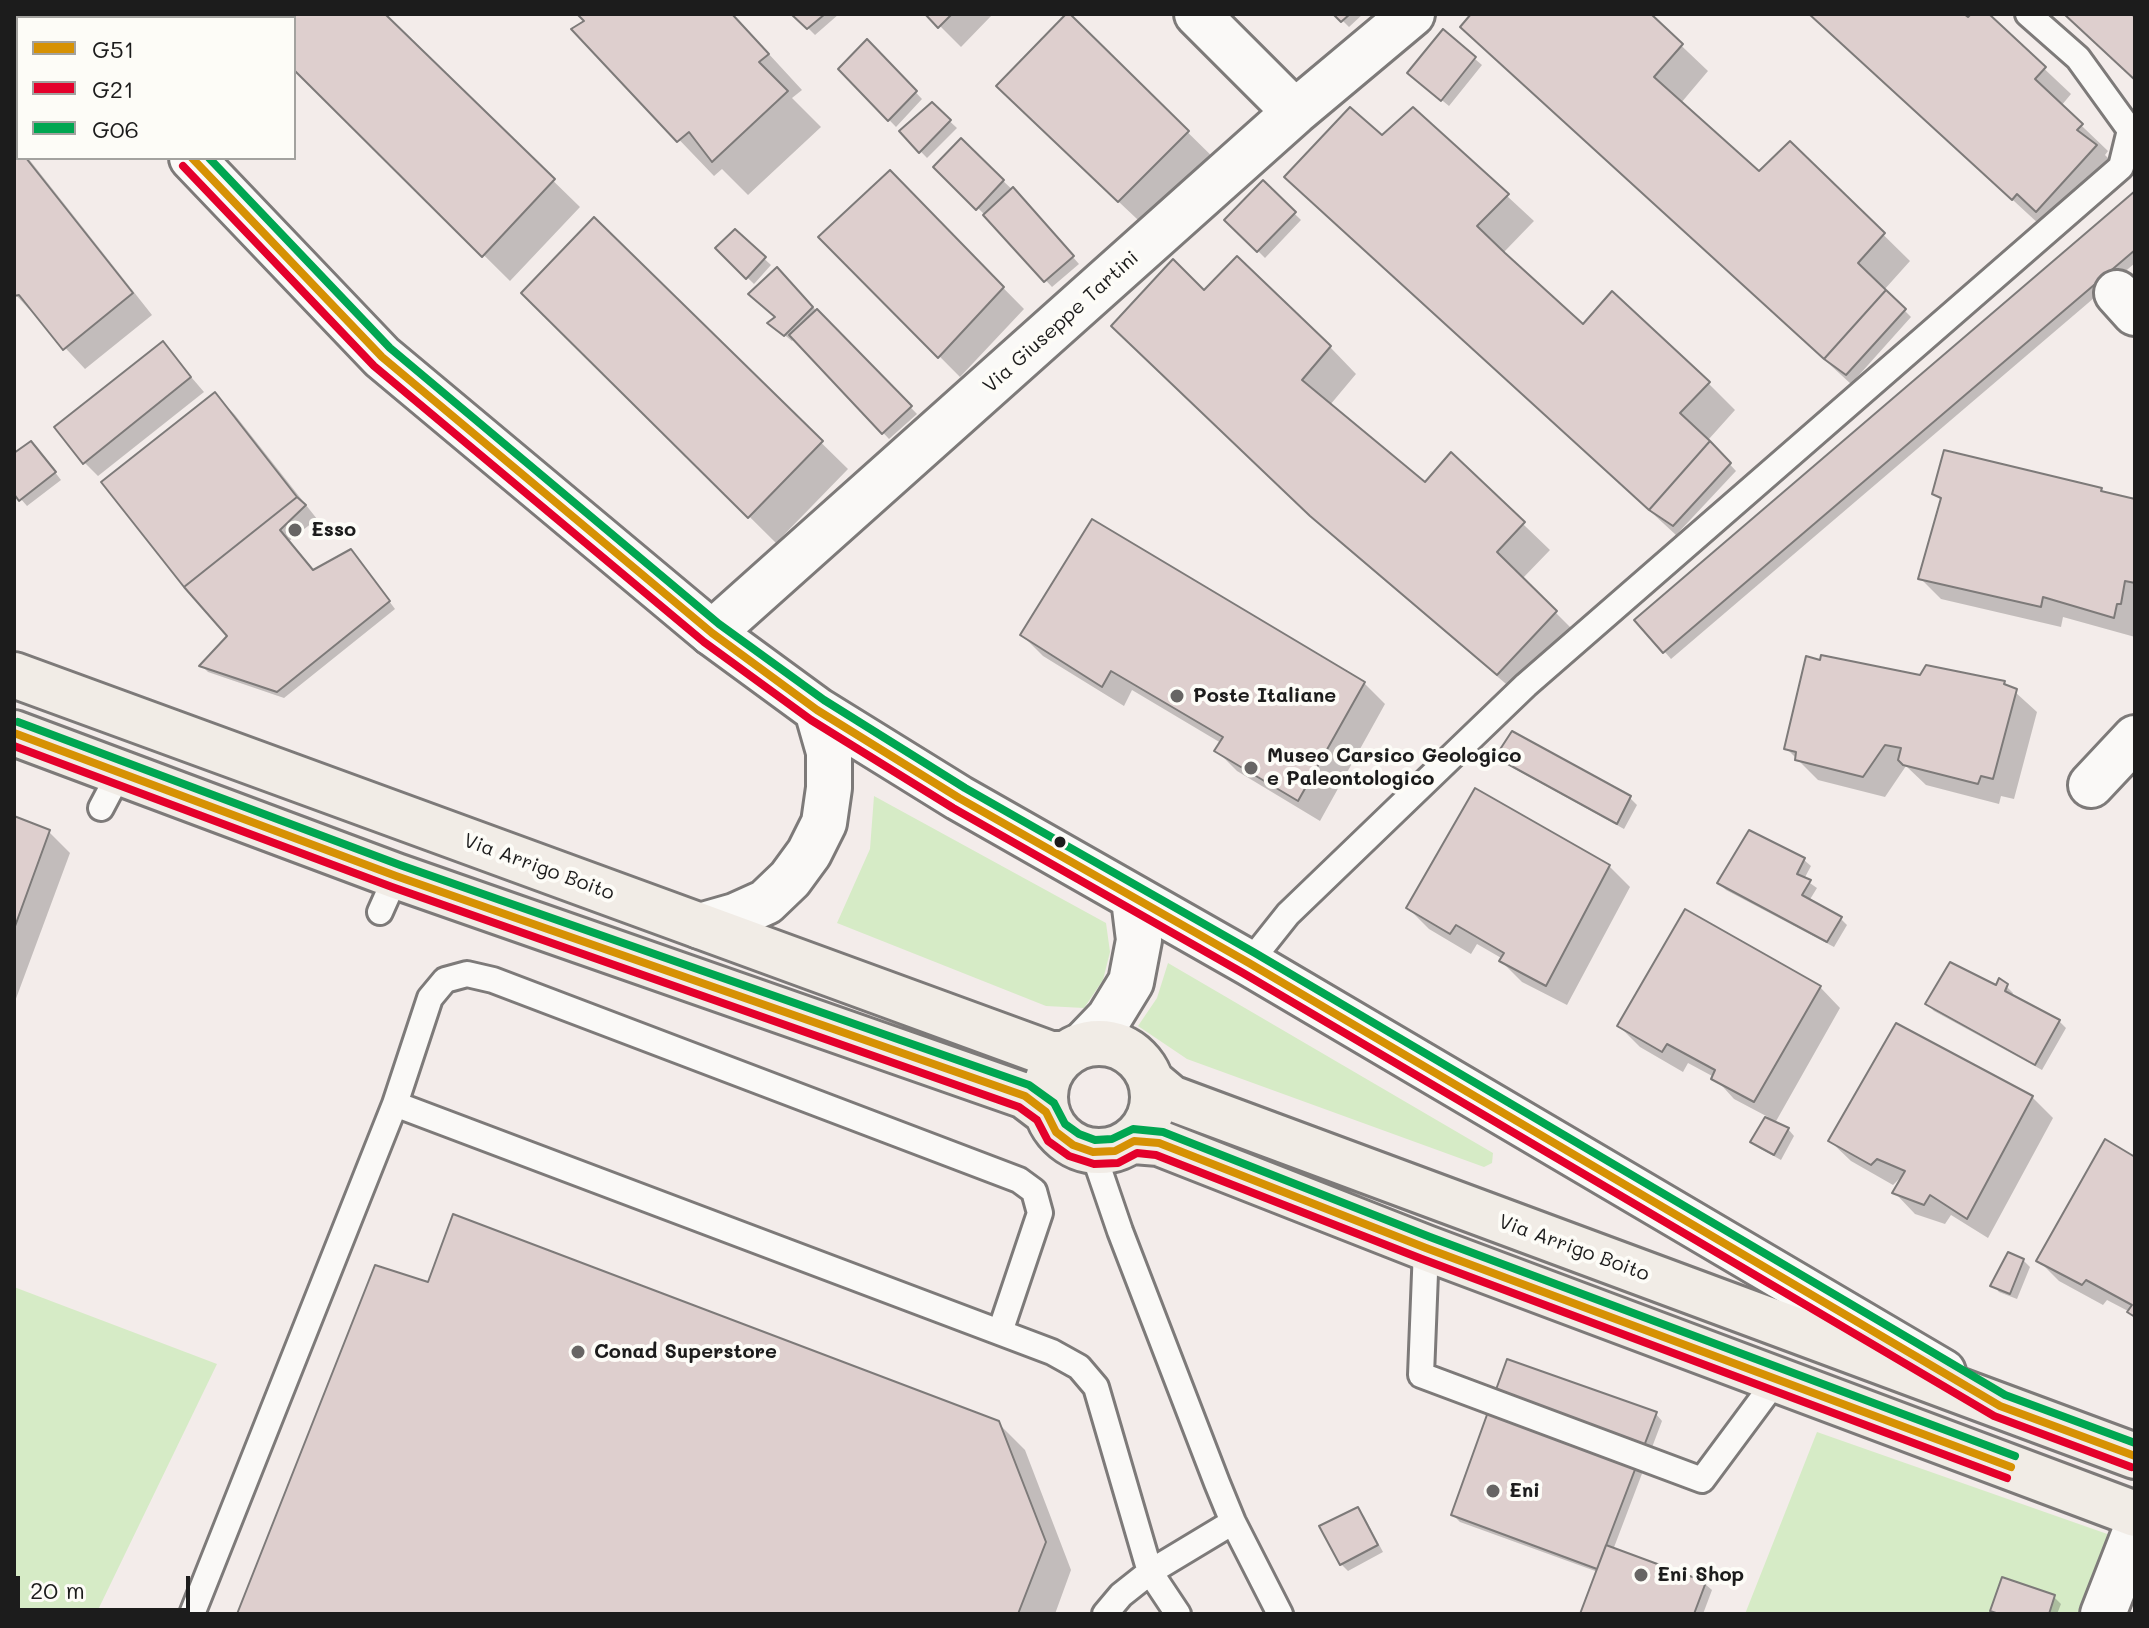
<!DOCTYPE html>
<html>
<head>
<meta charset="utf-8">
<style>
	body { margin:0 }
	#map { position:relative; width:2149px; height:1628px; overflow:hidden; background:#f3ecea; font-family:Mali,sans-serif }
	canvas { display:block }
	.frame { position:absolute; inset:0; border:16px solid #1c1c1c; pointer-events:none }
	.legend { position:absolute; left:16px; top:16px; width:280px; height:144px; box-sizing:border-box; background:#fdfcf7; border:2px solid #a3a29f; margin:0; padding:10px 14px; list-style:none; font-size:24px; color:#1c1c1c }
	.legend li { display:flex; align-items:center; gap:16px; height:40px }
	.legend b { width:40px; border:2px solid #a3a29f }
	.scale { position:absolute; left:16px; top:1576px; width:174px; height:36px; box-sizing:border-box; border:4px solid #1c1c1c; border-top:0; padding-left:10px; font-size:24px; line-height:28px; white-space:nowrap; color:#1c1c1c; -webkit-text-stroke:6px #fdfcf7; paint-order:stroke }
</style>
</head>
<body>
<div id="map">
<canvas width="2149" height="1628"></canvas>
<div class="frame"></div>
<ul class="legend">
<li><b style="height:10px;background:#d69104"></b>G51</li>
<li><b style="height:10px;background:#e4002b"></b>G21</li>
<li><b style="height:10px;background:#00a651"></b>G06</li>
</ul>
<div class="scale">20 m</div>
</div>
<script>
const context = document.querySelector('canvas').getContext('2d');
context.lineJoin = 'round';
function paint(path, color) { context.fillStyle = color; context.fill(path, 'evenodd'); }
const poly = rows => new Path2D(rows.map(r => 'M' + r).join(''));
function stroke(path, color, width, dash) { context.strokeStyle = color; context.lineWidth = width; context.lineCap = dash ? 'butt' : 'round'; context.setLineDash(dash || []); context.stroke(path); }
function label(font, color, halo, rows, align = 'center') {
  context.font = font + ' Mali,sans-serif'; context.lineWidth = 8; context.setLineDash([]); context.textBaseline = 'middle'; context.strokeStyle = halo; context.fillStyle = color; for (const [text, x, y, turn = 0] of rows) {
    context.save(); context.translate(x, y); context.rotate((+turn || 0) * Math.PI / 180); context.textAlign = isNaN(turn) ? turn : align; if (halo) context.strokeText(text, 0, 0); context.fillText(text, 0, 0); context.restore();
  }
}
paint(poly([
	[874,796,1106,923,1110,952,1103,980,1084,1008,1046,1006,837,923,870,849],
	[1168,963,1493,1153,1492,1163,1484,1167,1187,1059,1138,1026,1157,998],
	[14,1287,217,1364,96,1614,14,1614],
	[1817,1432,2113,1536,2080,1614,1745,1614]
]), '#d6ebc6');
paint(poly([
	[235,14,255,14,251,18,239,18],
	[262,14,382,14,580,207,510,281,294,67,294,18,259,18],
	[580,14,732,14,802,90,792,98,821,127,748,195,722,169,714,176,574,30,587,21],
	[794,14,839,14,815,35],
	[928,14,993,14,961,47],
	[1336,14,1363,14,1349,27],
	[1474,14,1648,14,1708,71,1681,103,1759,174,1790,143,1910,261,1884,290,1911,317,1851,384,1489,53],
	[1811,14,1961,14,1968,20,1973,14,1986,14,2071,94,2061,106,2108,151,2105,155,2122,172,2063,237,2044,219,2040,225],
	[1068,15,1223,167,1154,235,1033,121],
	[1443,32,1482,65,1449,106,1416,79],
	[867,41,922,99,896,127,840,69],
	[932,105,957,128,927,158,902,132],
	[1413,109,1534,221,1503,253,1583,327,1708,383,1735,410,1647,508,1286,177,1382,138],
	[14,140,18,145,18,158,28,158,152,315,85,369,14,293],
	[961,141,1019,196,1079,264,1052,287,985,215,936,167],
	[890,173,1024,309,960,377,821,237],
	[1263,183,1301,220,1265,258,1227,220],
	[2135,193,2135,263,1671,659,1637,620],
	[594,220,848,469,776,543,524,293],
	[735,232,771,265,754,284,717,248],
	[777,270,917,414,889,439,795,338,792,341,777,329],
	[1204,292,1330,347,1356,374,1330,405,1425,485,1451,455,1550,550,1522,579,1582,639,1525,700,1339,542,1140,352],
	[162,343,204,392,98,476,84,462],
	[215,394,235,415,317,519,289,541,314,572,357,558,395,609,284,698,208,672,202,666,230,636],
	[1711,444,1736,471,1676,535,1650,511],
	[38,450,61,480,27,506,14,491,14,456],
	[2101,490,2105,494,2135,501,2135,637,2063,617,2061,627,1941,599,1920,578,1942,501,1934,493],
	[1022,635,1364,683,1385,704,1320,821,1237,771,1216,750,1221,743,1132,690,1124,706,1043,656],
	[1921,677,2004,682,2037,712,2014,799,2001,796,1999,804,1926,785,1906,766,1885,797,1818,780,1786,748],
	[1513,734,1630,798,1637,805,1624,829,1504,763,1497,756],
	[14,818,49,832,70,853,14,1004],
	[1804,860,1811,866,1804,879,1817,888,1809,901,1841,919,1847,925,1834,947,1726,890,1719,883],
	[1609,866,1630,887,1567,1005,1522,982,1501,961,1503,959,1477,944,1471,954,1429,929,1408,908],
	[2006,986,2013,993,2011,996,2059,1021,2066,1028,2042,1070,1934,1011,1927,1004],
	[1820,987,1840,1008,1775,1123,1788,1129,1794,1136,1781,1160,1759,1148,1753,1142,1768,1117,1734,1099,1714,1077,1688,1063,1683,1072,1640,1047,1619,1026],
	[2032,1097,2053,1118,1988,1238,1951,1215,1945,1224,1915,1214,1895,1193,1904,1174,1893,1185,1851,1161,1830,1141],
	[2135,1159,2135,1318,2128,1311,2107,1300,2103,1305,2059,1281,2039,1261],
	[2023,1260,2030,1267,2017,1299,1999,1292,1993,1285],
	[430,1284,998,1423,1025,1450,1071,1570,1055,1614,239,1614],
	[1656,1414,1662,1421,1613,1550,1705,1584,1712,1590,1703,1614,1583,1614,1598,1572,1460,1522,1453,1515],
	[1357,1509,1364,1516,1383,1552,1348,1571,1341,1564],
	[2054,1597,2061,1604,2057,1614,1996,1614,1992,1610]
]), '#0003');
const building = poly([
	[260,14,385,14,555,179,482,257,294,70,294,18,256,18,260,14],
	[577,14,732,14,769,54,759,62,788,91,712,162,689,132,677,142,571,29,584,21,577,14],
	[791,14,825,14,807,29,791,14],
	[925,14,952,14,938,28,925,14],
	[1066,14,1070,14,1189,131,1118,202,996,86,1066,14],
	[1333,14,1350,14,1341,22,1333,14],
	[1471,14,1651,14,1683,44,1654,77,1759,171,1790,141,1885,233,1858,263,1886,290,1824,359,1460,27,1471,14],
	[1809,14,1964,14,1968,17,1971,14,1989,14,2046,67,2035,79,2083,124,2077,130,2097,145,2036,212,2017,194,2012,200,1809,14],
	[2064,14,2131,14,2135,17,2135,80,2064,14],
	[1443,29,1476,57,1441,101,1407,73,1443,29],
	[867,39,917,91,888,121,838,69,867,39],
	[932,102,951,120,919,153,899,131,932,102],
	[1350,107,1382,135,1413,107,1509,194,1477,226,1505,253,1583,324,1612,291,1710,382,1680,413,1710,441,1649,510,1284,177,1350,107],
	[961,138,1004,180,976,210,933,167,961,138],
	[14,143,18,148,18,158,26,158,133,293,63,350,19,295,14,296,14,143],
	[890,170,1004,287,938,358,818,237,890,170],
	[1263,180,1296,212,1257,252,1224,220,1263,180],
	[1013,187,1074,256,1044,282,983,215,1013,187],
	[2135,191,2135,250,1663,653,1634,620,2135,191],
	[594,217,823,441,748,518,521,293,594,217],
	[735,229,766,257,746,279,715,248,735,229],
	[1237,256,1331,346,1302,380,1425,482,1451,452,1525,522,1497,552,1557,611,1497,675,1310,516,1111,326,1173,259,1204,290,1237,256],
	[777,267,813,307,784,336,767,323,775,317,748,294,777,267],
	[1886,290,1906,309,1846,375,1824,359,1886,290],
	[817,309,912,406,882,434,789,335,817,309],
	[163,341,191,377,83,464,54,427,163,341],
	[215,392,297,497,184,587,101,482,215,392],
	[31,441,56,472,19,501,14,494,14,453,31,441],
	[1710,441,1731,463,1673,526,1649,510,1710,441],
	[1944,450,2102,488,2101,491,2135,499,2135,583,2125,581,2121,604,2117,604,2114,618,2043,597,2041,607,1918,579,1941,498,1932,494,1944,450],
	[297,497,306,505,280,530,313,570,351,549,390,601,277,692,199,666,227,636,184,587,297,497],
	[1092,519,1365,682,1298,801,1214,751,1223,737,1111,671,1102,687,1020,635,1092,519],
	[1821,655,1920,675,1926,665,2005,681,2004,684,2017,689,1993,779,1981,776,1978,784,1903,765,1898,760,1901,748,1885,745,1863,777,1795,760,1796,752,1784,749,1806,656,1820,660,1821,655],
	[1512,731,1631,796,1617,824,1495,757,1512,731],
	[1475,788,1610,865,1546,986,1499,961,1504,953,1456,925,1450,934,1406,908,1475,788],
	[14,816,50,830,14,929,14,816],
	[1749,830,1805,858,1797,874,1811,880,1802,895,1842,917,1827,942,1717,883,1749,830],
	[1685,909,1821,986,1754,1102,1711,1079,1715,1070,1667,1044,1662,1052,1617,1026,1685,909],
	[1950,962,1996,985,1999,978,2008,984,2005,991,2060,1020,2035,1065,1925,1004,1950,962],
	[1896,1023,2033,1096,1967,1219,1930,1195,1924,1205,1892,1193,1905,1171,1877,1159,1871,1165,1828,1141,1896,1023],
	[1765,1117,1789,1128,1774,1155,1750,1142,1765,1117],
	[2105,1139,2135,1157,2135,1317,2127,1312,2132,1305,2086,1280,2082,1285,2036,1261,2105,1139],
	[453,1214,999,1421,1046,1542,1018,1614,237,1614,375,1265,428,1282,453,1214],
	[2008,1252,2024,1259,2010,1294,1990,1286,2008,1252],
	[1507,1359,1657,1412,1597,1569,1451,1515,1507,1359],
	[1358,1507,1378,1545,1340,1565,1319,1526,1358,1507],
	[1606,1545,1706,1582,1694,1614,1580,1614,1606,1545],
	[2002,1577,2055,1595,2049,1614,1999,1614,1990,1611,2002,1577]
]);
paint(building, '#decfce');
stroke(building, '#7d7a79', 2);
const service = poly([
	[101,808,120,772],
	[380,912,396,876],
	[1249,963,1288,914,1526,685,2121,167,2130,130,2078,58,2028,14],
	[395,1104,430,998,445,980,467,974,493,980,1019,1180,1034,1191,1040,1213,1000,1332],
	[1093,1152,1120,1231,1217,1483,1233,1522,1280,1614],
	[1426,1248,1421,1375,1702,1480,1777,1379],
	[192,1614,395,1104,1052,1352,1079,1367,1096,1387,1150,1572,1233,1522],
	[1105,1614,1121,1595,1150,1572,1178,1614]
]);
const minor = poly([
	[1197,14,1295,112],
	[2117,293,2135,313],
	[712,633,1295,112,1412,14],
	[2091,785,2135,738],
	[2103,1614,2135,1532]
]);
const secondary = poly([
	[76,14,79,18],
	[192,158,382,357,712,633,817,710,959,798,1249,963,1943,1372],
	[700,926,735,916,766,902,790,879,809,853,824,823,829,788,829,752,817,710],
	[1084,1044,1109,1018,1131,982,1139,940,1134,899]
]);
const primary = poly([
	[14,675,1050,1054,1065,1054],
	[14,733,396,876,1025,1096,1046,1112],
	'1045 1097a54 54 0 1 1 108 0a54 54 0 1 1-108 0Z',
	[1152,1082,1171,1098,2135,1456],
	[1134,1141,1159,1143,1426,1248,2135,1514]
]);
stroke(service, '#7d7a79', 30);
stroke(minor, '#7d7a79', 50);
stroke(secondary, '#7d7a79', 50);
stroke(primary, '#7d7a79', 50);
stroke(service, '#faf9f7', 24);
stroke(minor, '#faf9f7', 44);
stroke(secondary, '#faf9f7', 44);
stroke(primary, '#f1ece6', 44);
stroke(poly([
	[192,158,382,357,712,633,817,710,959,798,1249,963,2000,1406,2135,1456],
	[14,733,396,876,1025,1096,1046,1112,1056,1132,1073,1145,1093,1152,1115,1151,1134,1141,1159,1143,1426,1248,2011,1467]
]), '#d69104', 8);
stroke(poly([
	[183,166,374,366,704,642,811,720,953,808,1243,973,1994,1416,2131,1467],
	[14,746,392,887,1019,1107,1037,1120,1048,1141,1069,1156,1094,1164,1118,1163,1137,1153,1156,1155,1422,1259,2007,1478]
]), '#e4002b', 8);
stroke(poly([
	[209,158,390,348,719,624,824,700,965,788,1255,953,2005,1395,2135,1443],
	[18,722,400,865,1029,1085,1054,1103,1065,1124,1079,1134,1095,1140,1112,1139,1133,1129,1163,1132,1430,1237,2015,1456]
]), '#00a651', 8);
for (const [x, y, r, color] of [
	[295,530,8,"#676564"],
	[1177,696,8,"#676564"],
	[1251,768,8,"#676564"],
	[1060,842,7,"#1c1c1c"],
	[578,1352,8,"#676564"],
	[1493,1491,8,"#676564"],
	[1641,1575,8,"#676564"]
]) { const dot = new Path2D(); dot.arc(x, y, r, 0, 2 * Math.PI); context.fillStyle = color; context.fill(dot); stroke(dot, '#fdfcf7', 3); }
label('20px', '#1c1c1c', '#fdfcf7', [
	["Via Giuseppe Tartini",1061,322,-42],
	["Via Arrigo Boito",539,867,20],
	["Via Arrigo Boito",1574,1248,20]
]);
label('bold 20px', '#1c1c1c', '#fdfcf7', [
	["Esso",311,530],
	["Poste Italiane",1193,696],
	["Museo Carsico Geologico",1267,756],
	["e Paleontologico",1267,779],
	["Conad Superstore",594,1352],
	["Eni",1509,1491],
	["Eni Shop",1657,1575]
], 'left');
</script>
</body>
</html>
